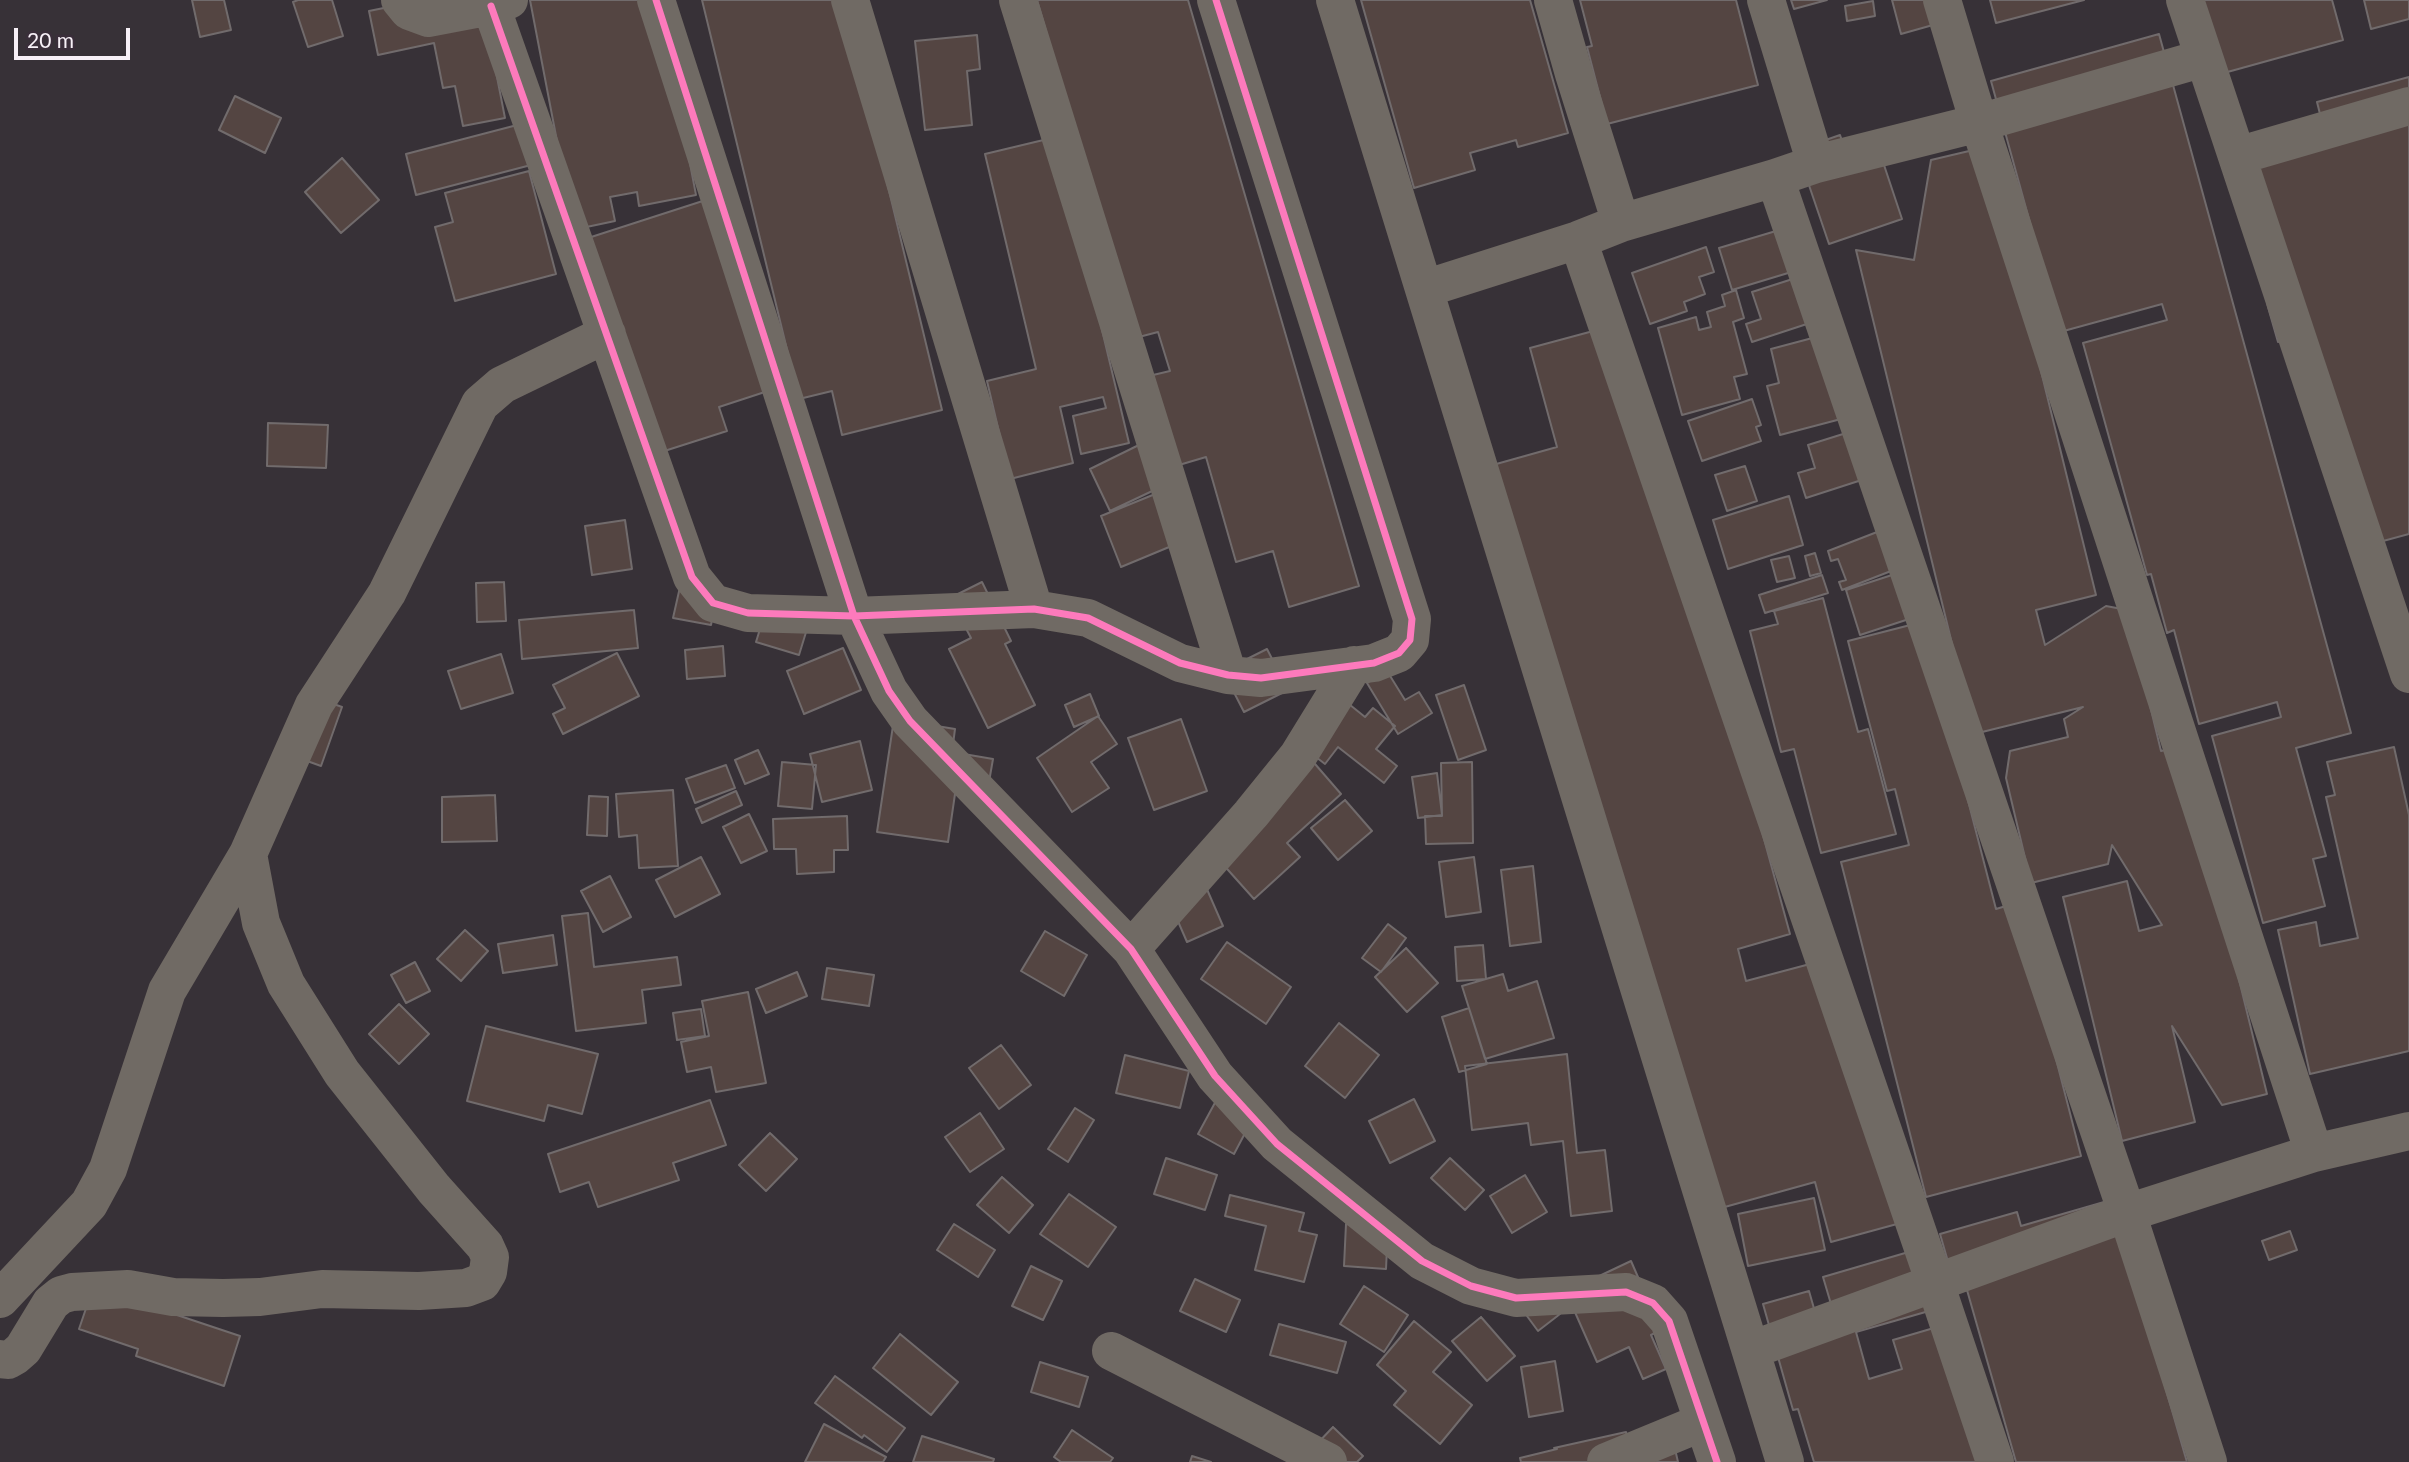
<!DOCTYPE html>
<html>
<head>
<meta charset="utf-8">
<style>
	body { margin:0 }
	#map { position:relative; width:2409px; height:1462px; overflow:hidden; background:#373137; font-family:Lato,sans-serif }
	canvas { display:block }
	.scale { position:absolute; left:14px; top:28px; width:116px; height:32px; box-sizing:border-box; border:4px solid #f7f0f7; border-top:0; padding-left:9px; font-size:21px; line-height:24px; white-space:nowrap; color:#f7f0f7; -webkit-text-stroke:5px #3a2e3a; paint-order:stroke }
</style>
</head>
<body>
<div id="map">
<canvas width="2409" height="1462"></canvas>
<div class="scale">20 m</div>
</div>
<script>
const context = document.querySelector('canvas').getContext('2d');
context.lineJoin = 'round';
function paint(path, color) { context.fillStyle = color; context.fill(path, 'evenodd'); }
const poly = rows => new Path2D(rows.map(r => 'M' + r).join(''));
function stroke(path, color, width, dash) { context.strokeStyle = color; context.lineWidth = width; context.lineCap = dash ? 'butt' : 'round'; context.setLineDash(dash || []); context.stroke(path); }
const building = poly([
	[192,0,224,0,231,30,200,37,192,0],
	[298,0,332,0,343,36,308,47,293,2,298,0],
	[423,0,482,0,505,118,463,126,455,86,443,88,434,43,378,55,369,11,423,0],
	[530,0,659,0,696,195,639,206,637,192,610,197,615,221,577,229,565,183,530,0],
	[702,0,843,0,942,410,842,435,832,391,799,399,702,0],
	[1037,0,1188,0,1359,586,1289,607,1273,551,1236,562,1206,457,1179,465,1153,375,1170,371,1158,332,1135,338,1037,0],
	[1361,0,1530,0,1568,133,1518,147,1516,140,1470,153,1475,170,1414,188,1361,0],
	[1580,0,1736,0,1758,85,1607,124,1587,47,1592,46,1580,0],
	[1791,0,1827,0,1794,9,1791,0],
	[1892,0,1934,0,1940,23,1901,34,1892,0],
	[1990,0,2084,0,1996,23,1990,0],
	[2192,0,2332,0,2343,40,2213,76,2192,0],
	[2364,0,2409,0,2409,19,2371,29,2364,0],
	[1873,1,1875,16,1847,21,1845,6,1873,1],
	[2159,34,2351,733,2296,748,2326,856,2313,859,2325,906,2263,923,2212,736,2281,717,2277,702,2199,724,2174,630,2167,633,2151,574,2147,575,2083,343,2167,320,2162,304,2060,332,1991,81,2159,34],
	[977,35,980,69,967,71,972,125,925,130,915,41,977,35],
	[2409,77,2409,534,2361,547,2306,335,2278,342,2268,307,2237,150,2323,126,2317,102,2409,77],
	[235,96,281,118,265,153,219,130,235,96],
	[521,124,531,165,416,195,406,154,521,124],
	[1840,135,1853,172,1883,162,1902,219,1829,244,1797,150,1840,135],
	[1056,137,1129,443,1081,454,1073,416,1106,408,1103,397,1060,407,1073,463,1010,479,987,381,1036,369,985,154,1056,137],
	[1986,147,2096,595,2036,610,2045,645,2106,606,2127,610,2161,751,2182,746,2267,1094,2222,1105,2172,1026,2195,1122,2122,1141,2063,897,2127,881,2139,931,2162,925,2112,845,2108,864,2031,883,2006,778,2010,751,2068,737,2064,719,2083,707,1974,734,1856,250,1914,260,1931,160,1986,147],
	[342,158,379,200,341,233,305,192,342,158],
	[529,171,556,274,455,301,435,227,453,222,445,193,529,171],
	[712,198,774,389,719,407,727,431,655,454,585,239,712,198],
	[1786,228,1798,270,1732,290,1719,248,1786,228],
	[1706,247,1714,272,1699,277,1705,294,1684,302,1687,311,1650,324,1632,273,1706,247],
	[1802,276,1816,321,1752,342,1746,324,1761,319,1752,292,1802,276],
	[1736,290,1744,318,1733,322,1747,374,1734,377,1740,399,1682,415,1658,328,1696,317,1699,330,1711,327,1707,312,1725,306,1722,295,1736,290],
	[1623,323,1790,934,1738,949,1746,981,1825,960,1897,1224,1831,1242,1815,1182,1703,1213,1482,468,1557,447,1530,348,1623,323],
	[1820,336,1841,419,1780,435,1767,386,1779,383,1771,349,1820,336],
	[1752,399,1761,425,1756,427,1761,441,1702,461,1688,421,1752,399],
	[268,423,328,425,326,468,267,466,268,423],
	[1859,429,1874,476,1806,498,1798,473,1815,468,1808,445,1859,429],
	[1145,442,1165,485,1110,511,1090,469,1145,442],
	[1745,466,1757,501,1727,511,1715,475,1745,466],
	[1165,490,1186,540,1121,567,1101,516,1165,490],
	[1789,496,1803,545,1728,569,1713,520,1789,496],
	[625,520,632,569,592,575,585,526,625,520],
	[1890,527,1904,566,1842,590,1839,582,1846,580,1838,559,1831,561,1828,551,1890,527],
	[1815,553,1821,573,1810,576,1805,556,1815,553],
	[1789,556,1795,578,1777,582,1771,560,1789,556],
	[1895,574,1909,619,1860,635,1846,590,1895,574],
	[1822,575,1828,593,1765,613,1759,595,1822,575],
	[504,582,506,621,477,622,476,583,504,582],
	[982,582,1011,641,1005,644,1035,705,988,728,949,649,971,638,950,598,982,582],
	[680,587,717,594,711,625,673,618,680,587],
	[1823,598,1858,732,1868,729,1896,834,1821,853,1794,749,1781,752,1750,631,1778,624,1774,611,1823,598],
	[768,603,811,616,799,655,756,642,768,603],
	[634,610,638,648,522,659,519,620,634,610],
	[1922,622,1996,909,2016,903,2081,1156,1926,1197,1841,862,1909,845,1895,789,1887,791,1848,641,1922,622],
	[723,646,725,676,687,679,685,650,723,646],
	[843,648,861,690,804,714,787,671,843,648],
	[1267,649,1288,690,1244,712,1223,671,1267,649],
	[617,653,639,696,563,734,553,714,565,708,553,685,617,653],
	[501,654,513,693,461,709,448,671,501,654],
	[1387,671,1405,700,1419,692,1432,713,1398,734,1367,683,1387,671],
	[1464,685,1486,750,1458,760,1436,695,1464,685],
	[1329,688,1365,717,1373,708,1395,726,1376,749,1397,766,1384,783,1338,747,1325,764,1303,747,1329,688],
	[306,694,342,707,321,766,285,753,306,694],
	[1090,694,1099,716,1074,727,1065,705,1090,694],
	[1098,716,1117,744,1091,762,1109,788,1072,812,1037,758,1098,716],
	[894,719,955,729,952,752,993,759,986,799,955,794,948,842,877,832,894,719],
	[1181,719,1207,791,1154,810,1128,738,1181,719],
	[860,741,872,790,822,802,810,754,860,741],
	[2394,747,2409,815,2409,1051,2310,1074,2278,930,2316,922,2320,946,2358,938,2326,797,2335,795,2327,762,2394,747],
	[758,750,769,774,745,784,735,760,758,750],
	[1309,757,1341,794,1287,843,1300,857,1254,899,1203,842,1309,757],
	[782,762,816,765,812,809,778,806,782,762],
	[1472,762,1473,843,1426,844,1425,816,1442,816,1441,763,1472,762],
	[726,765,735,788,695,803,686,779,726,765],
	[1437,773,1442,815,1418,818,1412,777,1437,773],
	[673,790,678,866,639,868,637,835,619,837,616,794,673,790],
	[736,791,742,805,702,823,696,809,736,791],
	[495,795,497,841,442,842,442,797,495,795],
	[589,796,608,797,607,836,587,835,589,796],
	[1345,800,1372,831,1338,860,1311,828,1345,800],
	[749,814,767,851,741,863,723,827,749,814],
	[847,816,848,850,834,850,834,872,797,874,796,849,774,849,773,819,847,816],
	[701,857,720,894,675,917,656,880,701,857],
	[1474,857,1481,912,1446,917,1439,862,1474,857],
	[1533,866,1541,942,1510,946,1501,870,1533,866],
	[1199,871,1223,926,1187,942,1163,887,1199,871],
	[610,876,631,917,603,932,581,891,610,876],
	[588,913,594,967,677,957,681,985,642,990,646,1023,576,1031,562,916,588,913],
	[1388,924,1406,938,1381,972,1362,958,1388,924],
	[465,930,488,951,461,981,437,959,465,930],
	[1045,931,1087,955,1064,996,1021,971,1045,931],
	[553,935,557,965,503,973,498,944,553,935],
	[1227,942,1291,987,1266,1024,1201,979,1227,942],
	[1483,945,1486,979,1457,981,1455,947,1483,945],
	[1406,948,1438,983,1407,1012,1375,977,1406,948],
	[415,962,430,991,406,1003,391,975,415,962],
	[827,968,874,975,869,1006,822,999,827,968],
	[797,972,807,996,766,1013,756,989,797,972],
	[1503,974,1508,991,1537,981,1554,1038,1485,1059,1462,986,1503,974],
	[748,992,766,1083,716,1092,711,1067,687,1072,681,1042,709,1036,702,1001,748,992],
	[399,1004,429,1034,399,1064,369,1034,399,1004],
	[1469,1008,1487,1064,1459,1072,1442,1017,1469,1008],
	[701,1009,705,1036,677,1040,673,1013,701,1009],
	[1339,1023,1379,1055,1345,1098,1305,1066,1339,1023],
	[486,1026,598,1054,582,1114,548,1105,544,1121,467,1101,486,1026],
	[1001,1045,1031,1085,999,1109,969,1068,1001,1045],
	[1567,1054,1577,1153,1605,1150,1612,1211,1571,1216,1563,1141,1531,1145,1528,1123,1472,1130,1465,1066,1567,1054],
	[1125,1055,1189,1071,1180,1108,1116,1093,1125,1055],
	[1217,1099,1253,1118,1234,1154,1198,1134,1217,1099],
	[1414,1099,1435,1141,1390,1163,1369,1121,1414,1099],
	[710,1100,726,1145,673,1163,679,1180,598,1207,589,1182,560,1192,548,1154,710,1100],
	[1075,1108,1094,1120,1068,1162,1048,1149,1075,1108],
	[980,1113,1004,1149,970,1172,945,1137,980,1113],
	[770,1133,797,1159,766,1191,739,1165,770,1133],
	[1166,1158,1217,1175,1205,1210,1154,1194,1166,1158],
	[1450,1158,1484,1190,1465,1210,1431,1178,1450,1158],
	[1525,1175,1547,1212,1512,1233,1490,1196,1525,1175],
	[1002,1177,1033,1205,1009,1233,977,1205,1002,1177],
	[1069,1194,1116,1227,1088,1267,1040,1234,1069,1194],
	[1230,1195,1304,1213,1299,1231,1317,1235,1304,1282,1255,1270,1266,1226,1225,1216,1230,1195],
	[1814,1198,1825,1250,1748,1266,1738,1214,1814,1198],
	[2111,1200,2187,1462,2016,1462,1967,1290,1957,1293,1940,1234,2017,1212,2021,1226,2111,1200],
	[954,1224,995,1250,978,1277,937,1250,954,1224],
	[1346,1224,1388,1226,1386,1269,1344,1266,1346,1224],
	[2290,1231,2297,1250,2269,1260,2262,1241,2290,1231],
	[1912,1251,1929,1311,1856,1332,1869,1379,1902,1369,1893,1340,1944,1325,1983,1462,1814,1462,1798,1409,1793,1410,1763,1304,1809,1291,1819,1326,1836,1321,1823,1277,1912,1251],
	[1631,1261,1661,1330,1651,1335,1666,1369,1643,1379,1629,1347,1597,1362,1574,1310,1595,1278,1631,1261],
	[1031,1266,1062,1281,1043,1320,1012,1306,1031,1266],
	[1195,1279,1240,1300,1226,1332,1180,1311,1195,1279],
	[95,1282,168,1312,240,1336,224,1386,136,1356,138,1349,79,1329,95,1282],
	[1364,1286,1408,1315,1384,1352,1340,1324,1364,1286],
	[1513,1297,1560,1314,1538,1331,1513,1297],
	[1481,1317,1515,1356,1487,1381,1452,1341,1481,1317],
	[1414,1321,1451,1352,1433,1372,1472,1405,1440,1444,1394,1405,1406,1391,1377,1365,1414,1321],
	[1279,1324,1346,1342,1337,1373,1270,1355,1279,1324],
	[900,1334,958,1382,931,1415,873,1368,900,1334],
	[1555,1361,1563,1411,1529,1417,1521,1367,1555,1361],
	[1040,1362,1088,1377,1079,1407,1031,1392,1040,1362],
	[835,1376,905,1428,887,1452,864,1435,862,1438,815,1403,835,1376],
	[824,1424,886,1457,883,1462,805,1462,824,1424],
	[1333,1427,1363,1456,1357,1462,1330,1462,1314,1447,1333,1427],
	[1072,1430,1113,1458,1110,1462,1061,1462,1054,1457,1072,1430],
	[1626,1432,1628,1440,1612,1462,1521,1462,1520,1458,1557,1449,1554,1448,1626,1432],
	[922,1436,994,1459,993,1462,913,1462,922,1436],
	[1675,1449,1678,1462,1633,1462,1675,1449],
	[1192,1456,1211,1462,1190,1462,1192,1456]
]);
paint(building, '#544542');
stroke(building, '#716b6c', 2);
stroke(poly([
	[400,0,409,11,428,18,491,6,509,0],
	[656,0,854,616,889,691,910,721,1131,949,1215,1076,1277,1144,1422,1261,1471,1286,1516,1298,1626,1292,1653,1303,1669,1321,1717,1462],
	[850,0,1034,609],
	[1018,0,1228,675],
	[1335,0,1785,1462],
	[1553,0,1574,74,1621,223],
	[1766,0,1816,164],
	[1942,0,1979,123,2314,1153],
	[2185,0,2409,674],
	[491,6,692,577,713,603,748,613,854,616,1034,609,1088,618,1180,663,1228,675,1261,678,1374,663,1399,653,1410,640,1412,619,1216,0],
	[2237,156,2409,106],
	[1775,178,2127,1213,2208,1462],
	[1578,240,1935,1283,1995,1462],
	[1424,289,1578,240,1621,223,1775,178,1816,164,1979,123,2204,58],
	[1131,949,1251,814,1298,756,1354,665],
	[0,1299,89,1204,108,1169,167,991,248,854,314,705,387,593,480,404,502,385,607,334],
	[1751,1350,2127,1213,2314,1153,2409,1131],
	[1111,1351,1328,1462],
	[0,1359,8,1360,15,1356,23,1349,51,1303,61,1295,72,1292,128,1289,173,1297,223,1298,260,1297,322,1289,419,1291,466,1288,482,1282,488,1272,490,1257,485,1246,434,1189,342,1073,286,984,261,923,248,854],
	[1606,1462,1703,1422]
]), '#706a64', 38);
stroke(poly([
	[656,0,854,616,889,691,910,721,1131,949,1215,1076,1277,1144,1422,1261,1471,1286,1516,1298,1626,1292,1653,1303,1669,1321,1717,1462],
	[491,6,692,577,713,603,748,613,854,616,1034,609,1088,618,1180,663,1228,675,1261,678,1374,663,1399,653,1410,640,1412,619,1216,0]
]), '#fd7abc', 7);
</script>
</body>
</html>
